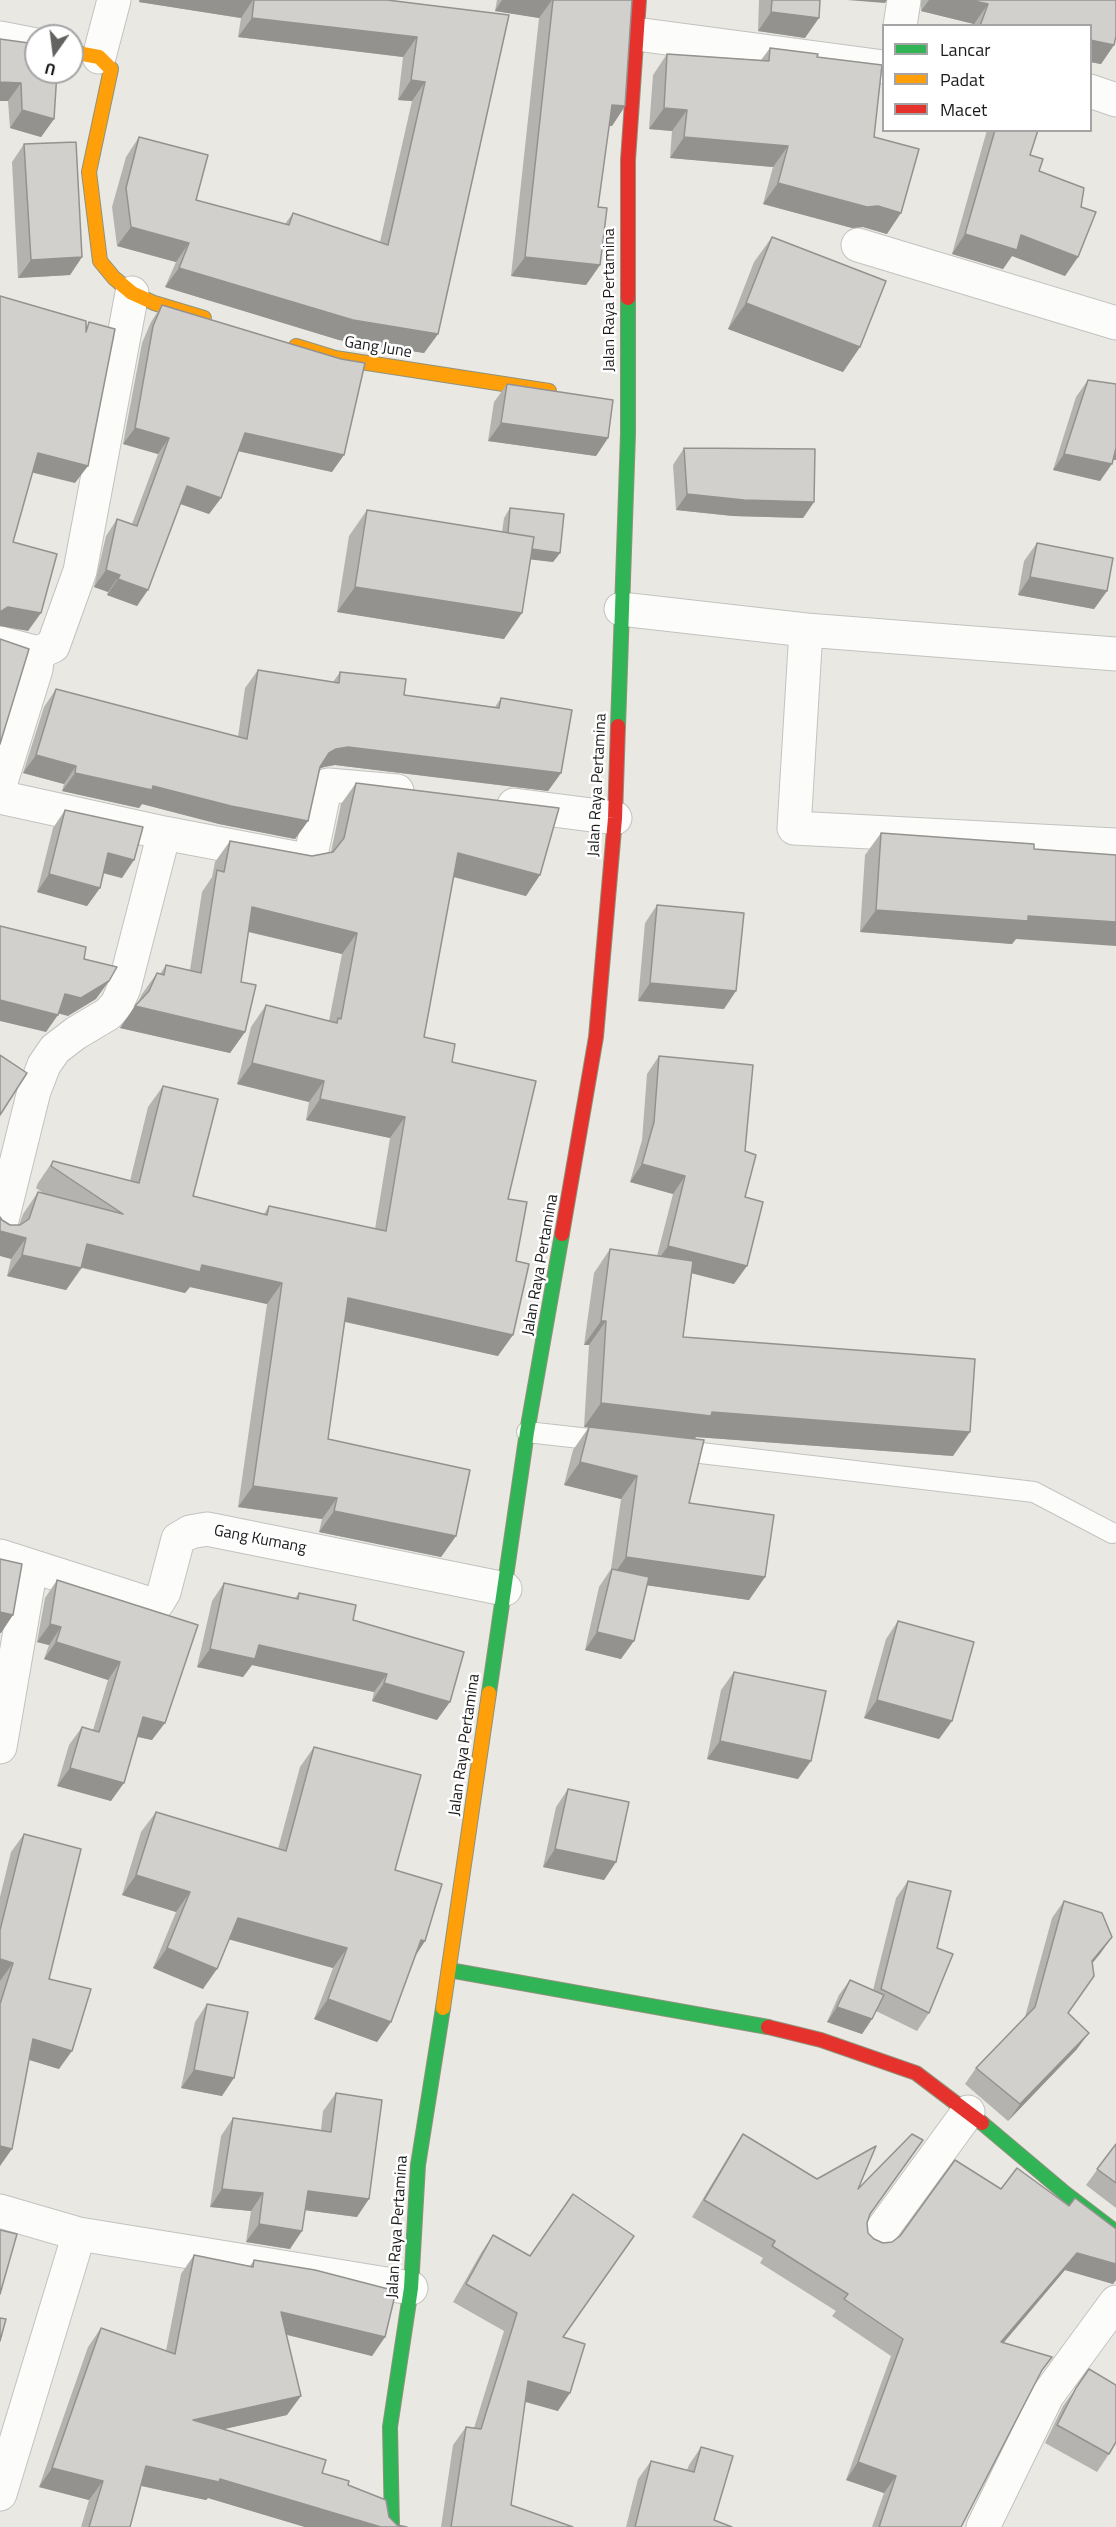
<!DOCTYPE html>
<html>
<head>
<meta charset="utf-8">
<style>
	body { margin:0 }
	#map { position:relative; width:1116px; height:2527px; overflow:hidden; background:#eae8e3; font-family:"Titillium Web",sans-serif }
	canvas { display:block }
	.legend { position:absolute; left:882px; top:24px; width:210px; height:108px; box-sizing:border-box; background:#fff; border:2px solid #a4a4a4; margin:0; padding:8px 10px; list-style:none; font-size:18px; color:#1b1b1b }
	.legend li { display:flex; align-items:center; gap:12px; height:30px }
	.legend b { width:30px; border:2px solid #a4a4a4 }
	.north { position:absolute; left:24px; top:24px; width:60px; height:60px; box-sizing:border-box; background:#fff; border:2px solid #a4a4a4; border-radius:50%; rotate:194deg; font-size:16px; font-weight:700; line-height:24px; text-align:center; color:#1b1b1b }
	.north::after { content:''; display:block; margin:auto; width:21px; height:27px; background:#636361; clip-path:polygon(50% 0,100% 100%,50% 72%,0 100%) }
</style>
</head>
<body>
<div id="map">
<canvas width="1116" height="2527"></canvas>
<ul class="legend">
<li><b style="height:8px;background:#30b455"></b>Lancar</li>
<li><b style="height:8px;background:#ff9f0a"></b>Padat</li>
<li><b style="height:8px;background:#e5322d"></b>Macet</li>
</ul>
<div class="north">U</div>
</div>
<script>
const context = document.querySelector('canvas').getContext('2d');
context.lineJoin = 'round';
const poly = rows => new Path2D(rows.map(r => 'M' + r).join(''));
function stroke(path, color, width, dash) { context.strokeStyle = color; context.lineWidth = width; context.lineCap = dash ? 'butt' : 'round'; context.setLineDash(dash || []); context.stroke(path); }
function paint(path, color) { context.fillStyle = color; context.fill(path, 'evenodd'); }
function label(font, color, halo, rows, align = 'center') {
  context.font = font + ' "Titillium Web",sans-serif'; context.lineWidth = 5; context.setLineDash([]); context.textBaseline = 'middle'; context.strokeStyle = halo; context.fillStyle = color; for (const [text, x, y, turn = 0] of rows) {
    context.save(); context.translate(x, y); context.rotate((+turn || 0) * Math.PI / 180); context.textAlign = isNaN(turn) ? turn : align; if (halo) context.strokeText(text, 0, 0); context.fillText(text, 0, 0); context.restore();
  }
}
const lane = poly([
	[527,1432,607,1441],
	[675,1450,1034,1492,1112,1533]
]);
const street = poly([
	[900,26,904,0],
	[636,34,884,67],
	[0,38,36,45],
	[99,57,114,0],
	[1090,91,1116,100],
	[858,245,1116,323],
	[621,609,806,630,1116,654],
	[806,630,794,828,1116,845],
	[0,643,38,653,36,669,0,785],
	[38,653,53,646,80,571,132,293],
	[0,797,164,833,300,859,307,858,311,855,324,793,328,785,397,791],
	[514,805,615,818],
	[0,1228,34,1091,44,1065,55,1049,76,1033,108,1014,117,1004,124,988,164,833],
	[0,1556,147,1603,158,1602,164,1592,178,1539,190,1532,207,1529,505,1589],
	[0,1747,31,1567],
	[0,2211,79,2234,411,2288],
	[873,2242,968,2112],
	[0,2494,79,2234],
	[983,2527,1047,2396,1116,2302]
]);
const fast = poly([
	[618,726,628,434,628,298],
	[489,1693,527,1432,562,1234],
	[449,1970,768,2027],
	[982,2123,1065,2193,1116,2232],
	[392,2527,390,2427,411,2288,418,2165,443,2008]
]);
const slow = poly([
	[72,52,99,57,111,69,89,172,100,261,114,278,132,293,154,303,204,318],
	[296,346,335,358,549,391],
	[443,2008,489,1693]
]);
const jam = poly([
	[628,298,628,160,639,0],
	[562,1234,596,1037,615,818,618,726],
	[768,2027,821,2040,916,2073,982,2123]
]);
stroke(lane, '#c2c2bf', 22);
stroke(street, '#c2c2bf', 35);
stroke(fast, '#8f937b', 16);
stroke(slow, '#8f937b', 16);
stroke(jam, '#8f937b', 16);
stroke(lane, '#fcfcfb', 20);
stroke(street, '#fcfcfb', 33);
stroke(fast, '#30b455', 14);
stroke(slow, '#ff9f0a', 14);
stroke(jam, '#e5322d', 14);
paint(poly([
	[139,0,387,0,509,15,438,334,424,353,339,340,165,287,176,262,117,246,112,207,126,157,139,137,196,200,285,224,293,213,380,242,412,101,398,100,403,57,238,37,241,18,139,2],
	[497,0,632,0,625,106,612,126,609,126,598,207,600,265,586,285,511,276,539,18,495,11],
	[759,0,820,0,805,38,758,31],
	[921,0,1116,0,1114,45,1101,64,1090,62,1090,26,974,26,974,24,921,11],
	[0,39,54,119,41,137,10,128,8,101,0,101],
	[770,48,817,57,874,137,887,234,863,227,852,228,763,204,773,167,670,158,672,131,649,129,653,75,667,54,761,60],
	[987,130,1038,130,1030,155,1039,171,1081,207,1078,257,1065,276,1012,256,1003,269,952,254],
	[24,144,82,257,70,275,18,278,12,162],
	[772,237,860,347,843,372,728,329,754,262],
	[162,305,332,472,238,451,221,498,209,514,180,504,137,606,107,595,108,592,94,587,106,536,117,519,132,524,158,454,123,444,142,343,151,322],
	[1088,380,1116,384,1116,460,1113,460,1100,481,1053,470,1076,397],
	[507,384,608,438,596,456,488,441,494,402],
	[684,448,814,502,803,518,733,516,676,510,673,465],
	[510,508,560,553,553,562,531,559,504,639,337,612,349,536,367,510,502,532,504,518],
	[1037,543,1107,591,1094,609,1018,595,1024,561],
	[258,670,333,682,340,672,404,695,495,707,501,698,561,773,548,791,335,765,324,767,319,769,308,821,295,839,219,824,142,804,139,808,62,791,64,784,23,773,44,707,56,689,238,737,245,688],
	[356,783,540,875,526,896,453,877,424,1037,452,1062,508,1199,498,1356,345,1322,328,1439,456,1536,441,1557,319,1532,322,1519,238,1507,267,1304,190,1287,185,1293,82,1268,66,1290,7,1276,11,1259,2,1220,10,1225,19,1225,23,1214,38,1192,46,1195,36,1188,38,1183,53,1161,130,1181,148,1107,163,1086,193,1196,264,1214,269,1206,375,1229,390,1138,306,1120,309,1102,237,1084,251,1027,266,1005,329,1021,342,954,248,932,241,982,245,1032,230,1053,120,1028,137,1004,142,994,157,973,160,974,166,965,190,970,202,892,212,877,215,862,230,841,312,856,331,852,341,804],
	[65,810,122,878,103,873,100,888,87,906,37,892,53,828],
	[881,833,1016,939,1012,944,860,932,865,855],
	[657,905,724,1009,638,1001,645,923],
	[659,1056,745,1151,745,1197,734,1284,692,1273,683,1337,953,1456,696,1437,694,1439,689,1503,765,1577,749,1600,647,1585,621,1659,585,1650,599,1587,611,1569,621,1499,564,1485,573,1450,589,1427,584,1427,589,1345,584,1345,594,1273,610,1249,657,1256,673,1194,630,1182,642,1140,647,1074],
	[57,1580,198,1625,152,1740,137,1737,111,1801,57,1786,69,1745,82,1727,93,1730,108,1680,44,1659,49,1645,37,1642,45,1598],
	[224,1583,295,1598,299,1593,353,1620,437,1720,372,1701,374,1692,252,1665,243,1677,197,1667,212,1601],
	[898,1621,952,1721,939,1739,864,1718,886,1639],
	[734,1672,798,1779,707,1759,721,1690],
	[314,1747,395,1870,425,1941,416,1955,391,2022,377,2042,314,2019,333,1968,229,1939,203,1989,153,1968,176,1912,122,1895,141,1832,156,1812,278,1849,300,1767],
	[568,1789,616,1862,604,1880,543,1867,556,1807],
	[24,1834,49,1979,59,2069,29,2060,0,2166,0,1897,11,1852],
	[908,1881,937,1948,929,2013,917,2031,876,2011,872,2019,862,2034,827,2022,839,1995,850,1980,873,1990,896,1898],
	[1064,1901,1112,1937,1092,1963,1068,2013,1077,2049,1008,2121,965,2084,976,2068,1025,2017,1052,1918],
	[207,2004,222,2096,181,2088,195,2022],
	[336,2093,357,2217,305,2210,290,2249,246,2242,251,2211,210,2207,221,2136,233,2118,321,2130,323,2111],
	[743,2134,817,2179,858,2189,869,2215,867,2223,868,2233,874,2239,883,2243,892,2242,1001,2189,1069,2206,1116,2229,1116,2280,1113,2284,1065,2270,1003,2343,1042,2370,961,2527,872,2527,884,2493,846,2480,891,2356,832,2316,836,2311,760,2263,763,2258,692,2217,731,2152],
	[1116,2144,1116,2208,1086,2185],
	[493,2235,563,2337,558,2411,525,2402,511,2505,573,2527,441,2527,453,2445,466,2427,474,2428,504,2331,453,2302,481,2253],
	[194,2255,250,2266,254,2260,385,2337,372,2356,287,2335,287,2415,223,2429,348,2485,389,2517,397,2525,407,2527,305,2527,208,2498,206,2500,141,2486,130,2527,81,2527,89,2500,39,2487,88,2347,101,2328,166,2351,181,2274],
	[1076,2388,1109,2454,1097,2472,1045,2443,1063,2406],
	[701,2447,714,2520,732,2527,626,2527,638,2479,651,2461,687,2470,689,2465]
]), '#b5b3af');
paint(poly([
	[140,0,253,0,241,18,139,2],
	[502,0,552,0,539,18,495,11],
	[847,0,887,0,885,3],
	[929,0,970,0,988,4,974,24,921,11],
	[771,12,819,18,805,38,758,31],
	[252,18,417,37,403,57,238,37],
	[1090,40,1114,45,1101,64,1090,62],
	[411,80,425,82,412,101,398,100],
	[0,82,21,83,8,101,0,101],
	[612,105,625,106,612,126,599,125],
	[664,108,687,110,672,131,649,129],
	[22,110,54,119,41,137,10,128],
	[684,137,788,146,773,167,670,158],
	[778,183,878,206,901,213,887,234,863,227,852,228,763,204],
	[131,227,189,243,176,262,117,246],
	[965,234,1021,235,1078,257,1065,276,1012,256,1003,269,952,254],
	[82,257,70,275,18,278,31,260],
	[525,257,600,265,586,285,511,276],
	[179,268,438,334,424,353,339,340,165,287],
	[746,303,860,347,843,372,728,329],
	[501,423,608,438,596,456,488,441],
	[135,428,169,438,158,454,123,444],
	[245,433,344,455,332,472,233,450],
	[1116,444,1116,460,1106,458],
	[38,453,88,466,75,483,26,471],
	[1064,454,1112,464,1100,481,1053,470],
	[187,486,221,498,209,514,175,502],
	[687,494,814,502,803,518,733,516,676,510],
	[507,547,560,553,553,562,500,556],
	[106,570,120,575,108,592,94,587],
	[1030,577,1107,591,1094,609,1018,595],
	[118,579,148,590,137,606,107,595],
	[355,587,522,613,504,639,337,612],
	[8,607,41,613,28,631,0,626,0,612],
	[348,747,561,773,548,791,335,765,324,767,316,770,329,753,336,749],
	[36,755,76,766,64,784,23,773],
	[75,773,153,786,308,821,295,839,219,824,142,804,139,808,62,791],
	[108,853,134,860,122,878,95,871],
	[458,853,540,875,526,896,443,874],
	[49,874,100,888,87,906,37,892],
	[252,907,357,933,342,954,237,929],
	[876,910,1028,916,1116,922,1116,946,1016,939,1012,944,860,932],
	[109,981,96,999,68,1016,53,1012,65,994],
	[650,983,736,991,724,1009,638,1001],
	[0,1000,58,1015,46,1032,0,1021],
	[135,1006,245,1032,230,1053,120,1028],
	[252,1063,324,1081,309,1102,237,1084],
	[320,1099,405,1117,390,1138,306,1120],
	[642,1164,685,1176,673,1194,630,1182],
	[0,1231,26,1238,11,1259,0,1256],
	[87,1244,202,1265,282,1283,267,1304,190,1287,185,1293,72,1265],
	[668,1246,747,1266,734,1284,655,1264],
	[22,1255,81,1268,66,1290,7,1276],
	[348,1298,513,1335,498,1356,333,1319],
	[601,1321,606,1321,589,1345,584,1345],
	[601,1403,712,1412,970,1432,953,1456,696,1437,694,1440,584,1427],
	[580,1462,637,1476,621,1499,564,1485],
	[253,1486,337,1498,322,1519,238,1507],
	[334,1511,456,1536,441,1557,319,1532],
	[626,1557,765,1577,749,1600,610,1580],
	[0,1612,13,1615,1,1633,0,1633],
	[50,1624,61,1627,49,1645,37,1642],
	[597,1632,634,1641,621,1659,585,1650],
	[56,1642,120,1662,108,1680,44,1659],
	[259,1645,387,1674,374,1692,252,1665,243,1677,197,1667,210,1649],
	[384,1683,450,1702,437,1720,372,1701],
	[877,1700,952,1721,939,1739,864,1718],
	[143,1717,165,1723,152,1740,130,1735],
	[720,1741,811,1761,798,1779,707,1759],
	[70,1768,124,1783,111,1801,57,1786],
	[555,1849,616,1862,604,1880,543,1867],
	[136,1875,190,1892,176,1912,122,1895],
	[238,1918,347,1948,333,1968,224,1938],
	[1112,1937,1100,1954,1080,1978,1092,1961],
	[421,1940,425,1941,411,1962],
	[167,1948,217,1969,203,1989,153,1968],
	[0,1959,13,1963,0,1981],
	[328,1999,391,2022,377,2042,314,2019],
	[837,2007,872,2019,862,2034,827,2022],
	[1089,2033,1077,2049,1008,2121,1020,2104],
	[33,2039,72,2051,59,2069,20,2057],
	[194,2070,234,2078,222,2096,181,2088],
	[0,2146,12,2149,0,2166],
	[222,2189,263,2193,251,2211,210,2207],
	[308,2191,369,2199,357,2217,296,2209],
	[259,2224,302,2231,290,2249,246,2242],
	[1077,2253,1116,2264,1116,2280,1113,2284,1065,2270,989,2360,1001,2342],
	[281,2312,385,2337,372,2356,268,2330],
	[528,2381,570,2393,558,2411,516,2399],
	[301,2396,287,2415,180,2439,193,2420],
	[858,2462,896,2476,884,2493,846,2480],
	[146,2466,220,2479,381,2527,305,2527,208,2498,206,2500,133,2484],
	[52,2468,103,2481,89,2500,39,2487]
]), '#93928f');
const building = poly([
	[254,0,387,0,509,15,438,334,353,320,179,268,189,243,131,227,126,188,139,137,208,155,196,200,289,225,293,213,388,245,425,82,411,80,417,37,252,18,254,0],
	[553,0,632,0,625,106,612,105,598,207,607,208,600,265,525,257,553,0],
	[772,0,820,0,819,18,771,12,772,0],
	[970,0,1116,0,1116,36,1114,45,1090,40,1090,26,980,26,988,4,970,0],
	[0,39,36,44,36,72,57,72,54,119,22,110,21,83,0,82,0,39],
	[770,48,818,54,817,57,882,65,874,137,919,149,901,213,878,206,867,207,778,183,788,146,684,137,687,110,664,108,667,54,769,61,770,48],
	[995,130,1038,130,1030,155,1043,159,1039,171,1084,188,1081,207,1096,212,1078,257,1021,235,1017,250,965,234,995,130],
	[76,142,82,257,31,260,24,144,76,142],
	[772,237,886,281,860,347,746,303,772,237],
	[0,296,86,321,86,332,89,322,115,329,88,466,38,453,13,542,57,554,41,613,8,607,0,612,0,296],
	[162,305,341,359,365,363,344,455,245,433,221,498,187,486,148,590,118,579,120,575,106,570,117,519,137,526,169,438,135,428,153,326,162,305],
	[1088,380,1116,384,1116,448,1112,464,1064,454,1088,380],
	[507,384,613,400,608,438,501,423,507,384],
	[684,448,815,449,814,502,744,500,687,494,684,448],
	[510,508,564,514,560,553,532,549,534,537,508,533,510,508],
	[367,510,534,537,522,613,355,587,367,510],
	[1037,543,1113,558,1107,591,1030,577,1037,543],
	[0,639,29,649,0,744,0,639],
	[258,670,339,683,340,672,406,679,404,695,499,708,501,698,572,710,561,773,348,747,336,749,329,753,320,767,308,821,231,806,153,786,152,790,75,773,76,766,36,755,56,689,247,739,258,670],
	[356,783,559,808,540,875,458,853,424,1037,455,1044,452,1062,536,1081,508,1199,527,1202,516,1261,529,1264,513,1335,348,1298,328,1439,470,1470,456,1536,334,1511,337,1498,253,1486,282,1283,202,1265,200,1272,87,1244,81,1268,22,1255,26,1238,0,1231,0,1217,2,1220,10,1225,20,1225,29,1219,38,1192,123,1214,51,1166,53,1161,139,1183,163,1086,218,1099,193,1196,267,1215,269,1206,386,1231,405,1117,320,1099,324,1081,252,1063,266,1005,337,1023,338,1018,341,1019,357,933,252,907,241,982,256,985,245,1032,135,1006,149,991,157,973,164,975,166,965,201,973,217,870,224,872,230,841,312,856,333,852,344,838,356,783],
	[65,810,143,827,134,860,108,853,100,888,49,874,65,810],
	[881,833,1034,844,1034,849,1116,855,1116,922,1028,916,1028,921,876,910,881,833],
	[657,905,744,913,736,991,650,983,657,905],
	[0,926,86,947,84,959,117,967,109,981,81,998,65,994,58,1015,0,1000,0,926],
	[0,1055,27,1073,0,1115,0,1055],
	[659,1056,753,1065,745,1151,756,1155,745,1197,763,1202,747,1266,668,1246,685,1176,642,1164,654,1122,659,1056],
	[610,1249,693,1261,683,1337,975,1359,970,1432,712,1412,711,1416,601,1403,606,1321,601,1321,610,1249],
	[589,1427,704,1440,689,1503,774,1515,765,1577,626,1557,637,1476,580,1462,589,1427],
	[0,1559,22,1564,13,1615,0,1612,0,1559],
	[612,1569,649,1577,634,1641,597,1632,612,1569],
	[57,1580,198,1625,165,1723,143,1717,124,1783,70,1768,82,1727,99,1732,120,1662,56,1642,61,1627,50,1624,57,1580],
	[224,1583,298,1599,299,1593,356,1605,353,1620,464,1652,450,1702,384,1683,387,1674,259,1645,255,1659,210,1649,224,1583],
	[898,1621,974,1642,952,1721,877,1700,898,1621],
	[734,1672,826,1691,811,1761,720,1741,734,1672],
	[314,1747,421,1775,395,1870,442,1884,425,1941,421,1940,391,2022,328,1999,347,1948,238,1918,217,1969,167,1948,190,1892,136,1875,156,1812,286,1851,314,1747],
	[568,1789,629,1802,616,1862,555,1849,568,1789],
	[24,1834,81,1849,49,1979,91,1989,72,2051,33,2039,12,2149,0,2146,0,2004,13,1963,0,1959,0,1930,24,1834],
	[908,1881,951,1891,937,1948,953,1954,929,2013,881,1989,908,1881],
	[1064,1901,1102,1913,1112,1937,1092,1961,1094,1976,1068,2013,1089,2033,1020,2104,976,2068,1035,2007,1064,1901],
	[850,1980,884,1995,872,2019,837,2007,850,1980],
	[207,2004,248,2012,234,2078,194,2070,207,2004],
	[336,2093,382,2100,369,2199,308,2191,302,2231,259,2224,263,2193,222,2189,233,2118,331,2132,336,2093],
	[743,2134,817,2179,876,2146,858,2189,912,2134,923,2140,870,2214,867,2223,868,2233,874,2239,883,2243,892,2242,900,2236,955,2160,1001,2189,1017,2168,1069,2206,1075,2198,1116,2229,1116,2264,1077,2253,1001,2342,1052,2357,1042,2370,961,2527,879,2527,896,2476,858,2462,903,2339,844,2299,848,2294,772,2246,775,2241,704,2200,743,2134],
	[1116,2144,1116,2183,1097,2169,1116,2144],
	[573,2194,634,2236,563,2337,585,2344,570,2393,528,2381,511,2505,573,2527,451,2527,466,2427,481,2429,517,2313,466,2284,493,2235,530,2256,573,2194],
	[0,2230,17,2234,0,2294,0,2230],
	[194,2255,253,2267,254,2260,315,2270,396,2291,385,2337,281,2312,301,2396,193,2420,326,2460,322,2473,349,2481,348,2485,386,2500,389,2517,397,2525,407,2527,381,2527,220,2479,219,2482,146,2466,130,2527,89,2527,103,2481,52,2468,101,2328,175,2354,194,2255],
	[0,2318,6,2319,0,2341,0,2318],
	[1089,2369,1116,2385,1116,2442,1109,2454,1057,2425,1076,2388,1089,2369],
	[701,2447,733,2456,714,2520,732,2527,635,2527,651,2461,694,2472,701,2447]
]);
paint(building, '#d2d0cc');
stroke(building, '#93928f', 1.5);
label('16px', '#1b1b1b', '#fff', [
	["Jalan Raya Pertamina",610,300,-90],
	["Gang June",378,348,9],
	["Jalan Raya Pertamina",598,785,-87],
	["Jalan Raya Pertamina",541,1265,-80],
	["Gang Kumang",260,1540,11],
	["Jalan Raya Pertamina",465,1745,-82],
	["Jalan Raya Pertamina",398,2227,-86]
]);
</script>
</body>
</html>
